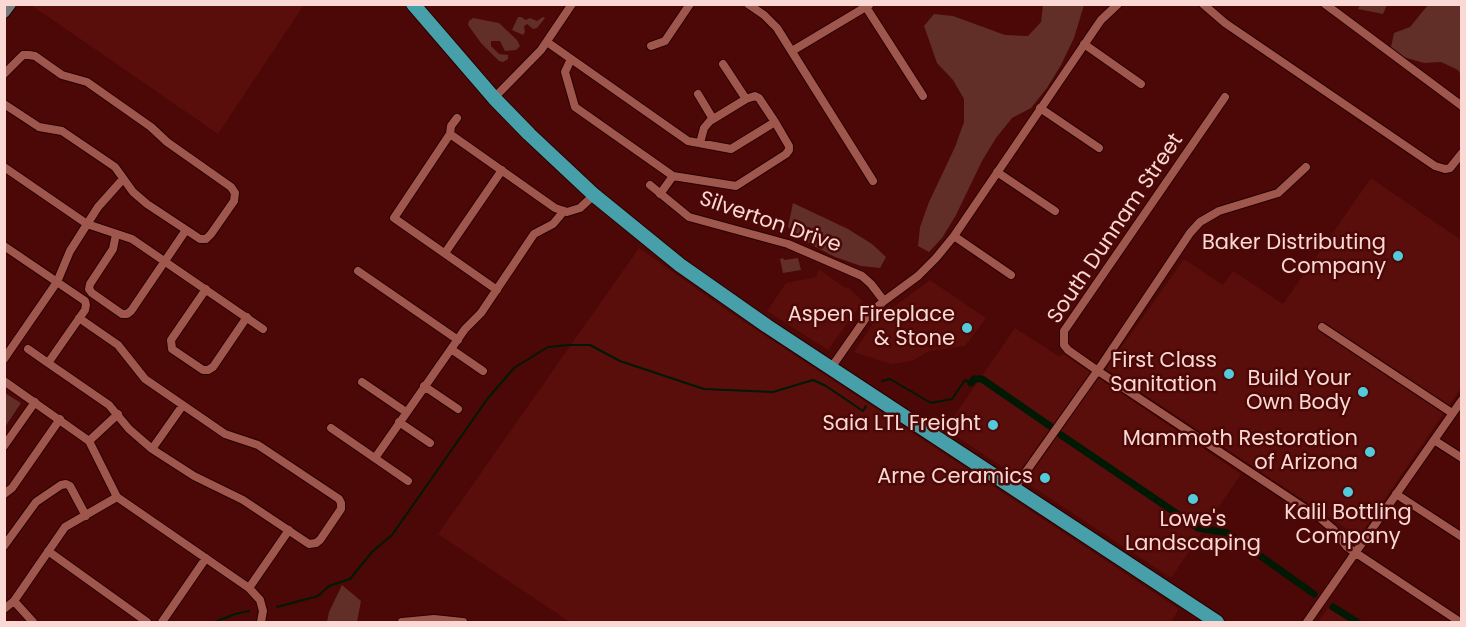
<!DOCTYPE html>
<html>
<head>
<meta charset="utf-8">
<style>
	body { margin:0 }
	#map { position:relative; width:1466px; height:627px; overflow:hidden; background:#4b0806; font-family:Poppins,sans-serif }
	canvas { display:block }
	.frame { position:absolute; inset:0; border:6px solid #fad8d3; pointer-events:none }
</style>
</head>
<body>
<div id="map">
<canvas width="1466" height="627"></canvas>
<div class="frame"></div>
</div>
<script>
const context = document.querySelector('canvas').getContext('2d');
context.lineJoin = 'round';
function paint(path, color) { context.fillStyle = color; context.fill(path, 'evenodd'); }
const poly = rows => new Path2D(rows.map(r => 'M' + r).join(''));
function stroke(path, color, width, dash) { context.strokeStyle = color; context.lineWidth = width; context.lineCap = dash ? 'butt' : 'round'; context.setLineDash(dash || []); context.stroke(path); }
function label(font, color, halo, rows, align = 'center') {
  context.font = font + ' Poppins,sans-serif'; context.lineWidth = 5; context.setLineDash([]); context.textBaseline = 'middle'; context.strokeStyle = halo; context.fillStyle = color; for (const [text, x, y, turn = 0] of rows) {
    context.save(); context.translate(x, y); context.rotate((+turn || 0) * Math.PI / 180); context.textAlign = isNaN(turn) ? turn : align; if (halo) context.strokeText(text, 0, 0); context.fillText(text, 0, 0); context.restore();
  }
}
paint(poly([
	[31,5,304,5,218,134],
	[1371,178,1461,240,1461,388,1359,537,1106,369,1184,259,1223,285,1233,271,1283,304],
	[639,248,728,311,1179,609,1171,622,570,622,438,534],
	[819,269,844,287,849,288,863,302,828,350,767,311,786,283,816,277],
	[930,280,986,318,965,346,929,351,912,361,891,364,854,352,875,321],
	[1015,328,1060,357,1063,354,1241,474,1171,578,945,429],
	[1328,608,1350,622,1318,622]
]), '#5a0e0b');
paint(poly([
	[1043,5,1084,5,1074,38,1061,65,1047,88,1031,108,1012,118,996,138,982,161,956,215,942,238,929,252,918,246,920,227,929,202,955,147,964,122,964,99,953,80,937,63,924,26,934,14,953,16,1005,35,1028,36,1041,22],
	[1360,5,1360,4,1387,5,1383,14,1358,9],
	[1428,5,1460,5,1462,17,1461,75,1458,70,1441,62,1424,63,1403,57,1391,47,1394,33,1410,27],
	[518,17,521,17,526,20,530,18,537,21,543,17,545,18,537,28,533,29,527,24,524,26,525,32,523,35,512,30],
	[473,18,499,23,517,40,520,46,516,50,505,51,500,41,491,41,491,46,499,54,508,55,508,59,503,62,499,61,481,43,468,25,469,21],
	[793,203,848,229,872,244,886,257,880,268,861,266,835,257,808,243,788,227],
	[783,258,784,260,798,258,801,270,783,273,780,259],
	[5,393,21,403,5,427],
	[342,585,361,601,357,622,327,622,329,612]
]), '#612e28');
stroke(poly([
	[882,381,890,379,931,403,952,399,965,380,971,383],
	[277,607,318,596,329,586,350,579,372,552,392,535,488,398,514,368,548,347,569,345,590,345,620,361,704,389,773,392,813,380,826,386,863,411,866,406],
	[215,622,235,614,249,611]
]), '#001904', 2);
stroke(poly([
	[971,383,974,379,982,379,1050,426],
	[1061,435,1198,528,1228,533,1314,594],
	[1333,607,1357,622]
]), '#001904', 7);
const street = poly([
	[748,4,764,15,777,28,873,181],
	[864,4,923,96],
	[1203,4,1225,23,1435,166,1445,169,1450,168,1462,153],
	[1325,4,1462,106],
	[547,42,688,141,731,149,775,122],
	[1084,44,1141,84],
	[651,46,665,41,690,4],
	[792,51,869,5],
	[571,59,565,72,575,107,673,176,736,186,786,154,789,150,789,146,775,122,759,98,755,96,746,99,710,121,704,128,700,143],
	[723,64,746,99],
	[4,74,23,55,29,55,35,56,62,75,87,82,151,127,167,142,231,187,235,193,234,201,211,234,206,239,200,239,147,204,133,192,115,167,62,131,39,127,4,104],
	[698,94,713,119],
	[1225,97,1064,331,1064,345,1068,350,1098,371,1321,519,1333,529,1347,547,1460,622],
	[494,98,541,50,572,4],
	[1040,108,1099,148],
	[457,118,451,126,450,134,555,208,567,212,580,208,594,195],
	[450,134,394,218,497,290],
	[4,167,87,224,132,239,263,329],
	[997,172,1055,211],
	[650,185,689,217,788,244,862,276,871,284,884,301],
	[660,194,673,176],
	[116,234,113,249,90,284,89,289,92,293,122,314,127,314,131,311,186,230],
	[954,236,1011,275],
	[4,246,85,301,86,305,85,310,48,363,28,349],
	[445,253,502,170],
	[358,271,458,340],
	[206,289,171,340,172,349,203,370,208,370,213,367,247,317],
	[1322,327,1452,413],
	[451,349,483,371],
	[4,359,57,282,70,251,98,207,123,179],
	[48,363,109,405,129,429,152,449,194,476,243,500,309,544,316,543,320,540,341,509,341,503,339,499,258,445,225,434,145,379,118,345,79,318],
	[831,368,868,315,884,301,918,276,936,258,954,236,1101,20,1118,4],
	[4,381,89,441,117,497,249,588,260,600,263,611,261,622],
	[362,382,406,412],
	[424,386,458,409],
	[399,422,430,443],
	[331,428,408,481],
	[1434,440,1462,458],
	[89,441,118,414],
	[4,446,35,402],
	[152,449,183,405],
	[375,458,465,329,481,313,534,234,553,224,564,211],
	[1013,490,1103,363,1190,233,1200,222,1219,211,1278,193,1306,167],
	[4,494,12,488,60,419],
	[1396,494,1462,537],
	[4,546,36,502,61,485,66,484,70,486,86,516],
	[48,551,147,622],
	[249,588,289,530],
	[14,601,33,622],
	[4,609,14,601,65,527,117,497],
	[162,622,206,558],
	[402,622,434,619,463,622],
	[1307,622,1462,400]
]);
const secondary = poly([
	[4,12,10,4]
]);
const primary = poly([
	[413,4,494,98,529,134,594,195,680,265,767,326,1217,622]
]);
stroke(street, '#290000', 10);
stroke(secondary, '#290000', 14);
stroke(primary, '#290000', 16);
stroke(street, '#9f564d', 8);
stroke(secondary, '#737b7b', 12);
stroke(primary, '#47a0a9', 14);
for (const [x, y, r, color] of [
	[1398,256,6,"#53cbdb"],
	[967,328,6,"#53cbdb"],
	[1229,374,6,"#53cbdb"],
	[1363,392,6,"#53cbdb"],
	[993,425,6,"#53cbdb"],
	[1370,452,6,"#53cbdb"],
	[1045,478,6,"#53cbdb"],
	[1348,492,6,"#53cbdb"],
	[1193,499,6,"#53cbdb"]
]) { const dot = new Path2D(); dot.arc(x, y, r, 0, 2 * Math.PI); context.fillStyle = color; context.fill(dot); stroke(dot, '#4b0806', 2); }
label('21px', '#fad8d3', '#4b0806', [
	["Silverton Drive",770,223,19],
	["South Dunnam Street",1116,229,-56]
]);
label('21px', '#fad8d3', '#4b0806', [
	["Baker Distributing",1386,244],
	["Company",1386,268],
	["Aspen Fireplace",955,316],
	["& Stone",955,340],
	["First Class",1217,362],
	["Sanitation",1217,386],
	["Build Your",1351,380],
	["Own Body",1351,404],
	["Saia LTL Freight",981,425],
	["Mammoth Restoration",1358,440],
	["of Arizona",1358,464],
	["Arne Ceramics",1033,478],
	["Kalil Bottling",1348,514,"center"],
	["Company",1348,538,"center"],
	["Lowe's",1193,521,"center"],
	["Landscaping",1193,545,"center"]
], 'right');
</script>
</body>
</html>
